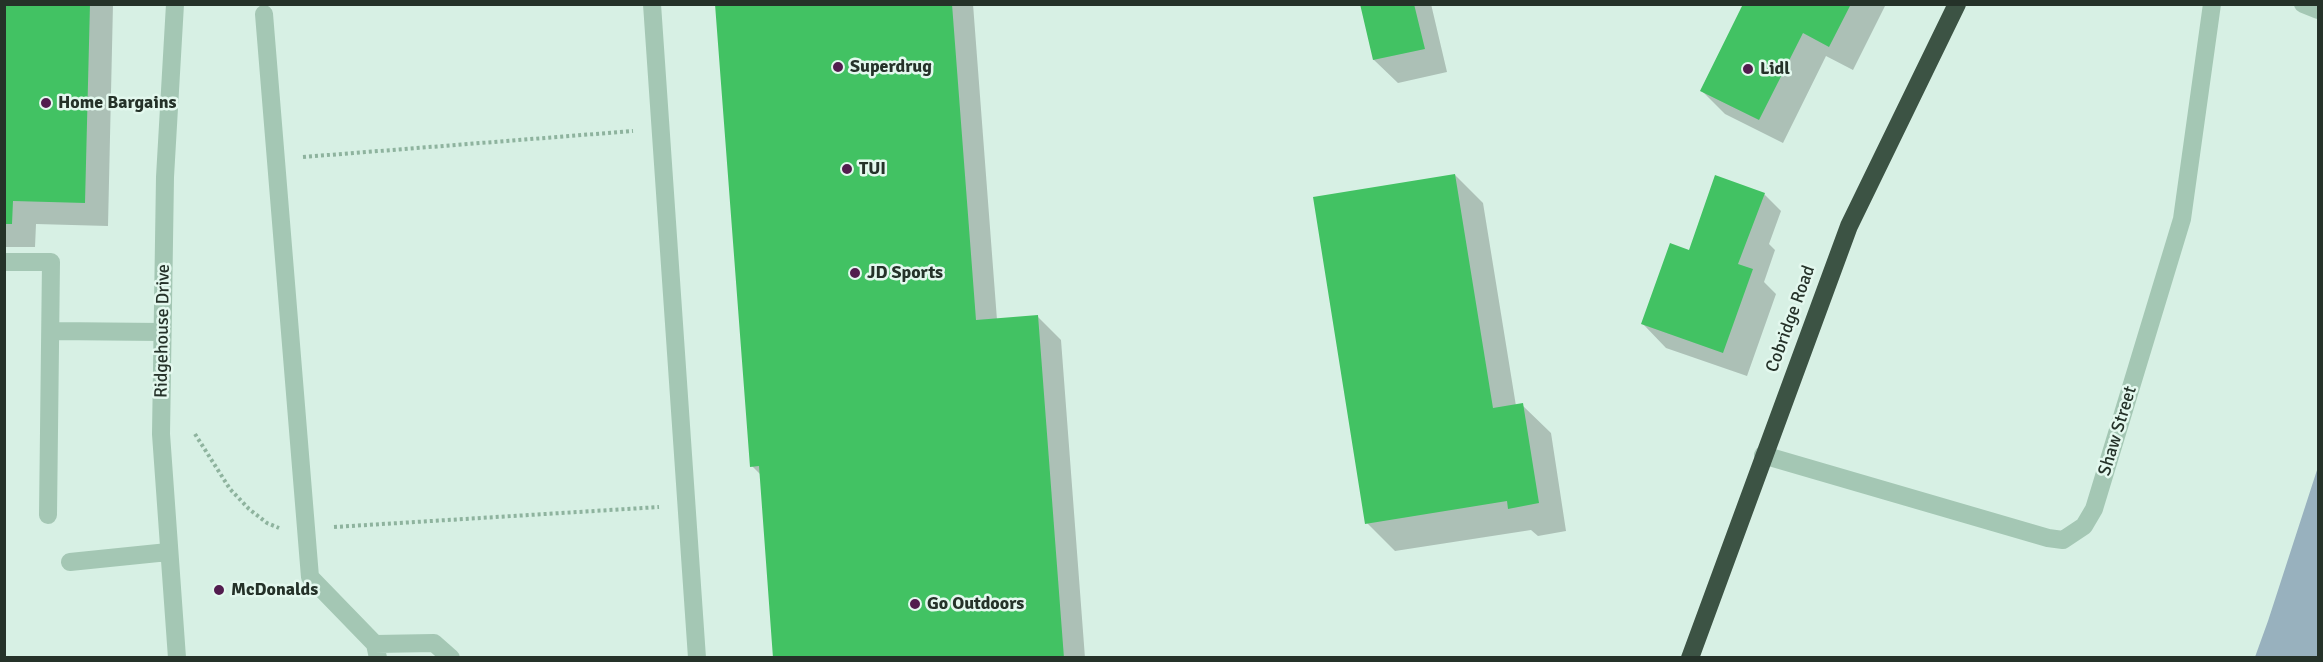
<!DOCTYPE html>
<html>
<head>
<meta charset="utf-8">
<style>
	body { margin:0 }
	#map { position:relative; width:2323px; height:662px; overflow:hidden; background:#d7f0e4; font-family:Signika,sans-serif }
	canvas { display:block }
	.frame { position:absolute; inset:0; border:6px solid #253229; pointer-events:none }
</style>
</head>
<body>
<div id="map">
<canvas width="2323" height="662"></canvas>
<div class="frame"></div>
</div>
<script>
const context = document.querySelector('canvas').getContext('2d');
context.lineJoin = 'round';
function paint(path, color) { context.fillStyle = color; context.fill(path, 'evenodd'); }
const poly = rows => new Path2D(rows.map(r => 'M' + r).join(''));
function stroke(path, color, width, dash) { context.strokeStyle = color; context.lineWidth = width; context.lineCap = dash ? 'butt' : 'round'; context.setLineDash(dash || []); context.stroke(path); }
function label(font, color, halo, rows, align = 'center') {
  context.font = font + ' Signika,sans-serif'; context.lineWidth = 5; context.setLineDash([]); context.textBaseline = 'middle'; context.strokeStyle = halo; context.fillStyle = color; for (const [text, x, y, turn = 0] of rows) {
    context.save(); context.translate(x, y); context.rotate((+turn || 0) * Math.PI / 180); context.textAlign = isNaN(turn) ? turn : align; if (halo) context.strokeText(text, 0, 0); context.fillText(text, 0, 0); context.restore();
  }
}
paint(poly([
	[2318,467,2318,657,2255,657,2268,621]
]), '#98b1be');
paint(poly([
	[4,4,113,4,108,226,36,224,35,247,4,247],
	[717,4,973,4,997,320,1038,317,1061,340,1085,658,775,658,761,475,752,466],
	[1361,4,1431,4,1447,72,1398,83,1374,60],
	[1744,4,1886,4,1853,70,1826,56,1783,143,1725,114,1701,90],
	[1455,175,1483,203,1516,406,1522,405,1551,433,1566,531,1538,536,1531,530,1395,551,1367,523],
	[1764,194,1781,211,1769,244,1775,250,1764,282,1776,294,1747,376,1666,348,1643,324,1690,251]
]), '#0003');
paint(poly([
	[4,4,90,4,85,203,13,201,12,224,4,224],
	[715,4,952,4,976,320,1038,315,1064,658,773,658,759,466,750,467],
	[1360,4,1414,4,1425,49,1373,60],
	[1743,4,1851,4,1829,47,1803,33,1759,120,1700,91],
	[1455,174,1493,408,1523,403,1539,503,1508,509,1507,501,1365,524,1313,197],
	[1715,175,1765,193,1738,264,1753,269,1723,353,1641,324,1670,243,1689,250]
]), '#42c263');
stroke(poly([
	[303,157,633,131],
	[195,434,230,489,249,509,267,523,279,528],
	[334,527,659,507]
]), '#8eb39e', 4, [3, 3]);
stroke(poly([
	[175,4,165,177,161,434,177,658],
	[652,4,697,658],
	[2303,4,2318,10],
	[264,14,310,577,375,644,378,658],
	[4,262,51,262,48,515],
	[51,331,162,332],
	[1763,455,2048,538,2063,540,2084,526,2094,509,2182,219,2212,4],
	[70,562,168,552],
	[375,644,434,643,451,658]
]), '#a4c7b4', 18);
stroke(poly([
	[1690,658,1849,226,1957,4]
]), '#3c5344', 18);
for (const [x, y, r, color] of [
	[838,67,6,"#521c4e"],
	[1748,69,6,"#521c4e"],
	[46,103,6,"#521c4e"],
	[847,169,6,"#521c4e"],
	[855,273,6,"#521c4e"],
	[219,590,6,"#521c4e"],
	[915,604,6,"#521c4e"]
]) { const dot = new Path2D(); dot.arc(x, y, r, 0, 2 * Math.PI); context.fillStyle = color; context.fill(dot); stroke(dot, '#e3f8ee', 2); }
label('bold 18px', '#253229', '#e3f8ee', [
	["Superdrug",850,67],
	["Lidl",1760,69],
	["Home Bargains",58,103],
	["TUI",859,169],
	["JD Sports",867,273],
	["McDonalds",231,590],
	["Go Outdoors",927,604]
], 'left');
label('18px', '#253229', '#e3f8ee', [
	["Cobridge Road",1791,319,-70],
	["Ridgehouse Drive",163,331,-89],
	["Shaw Street",2118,431,-73]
]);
</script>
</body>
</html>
